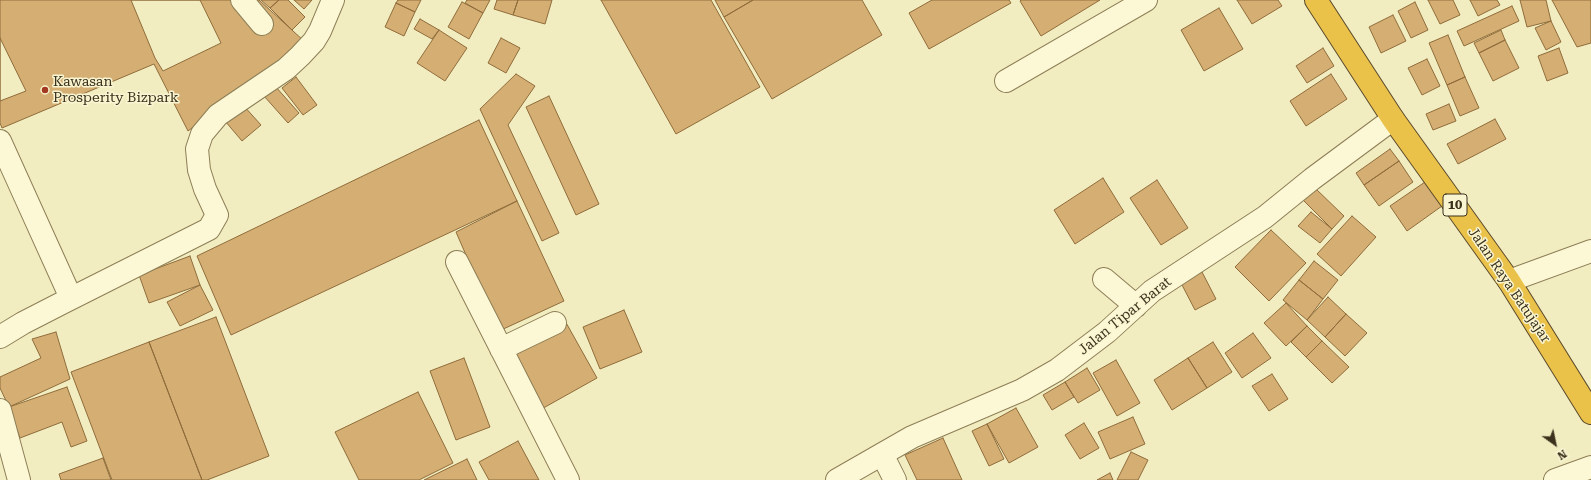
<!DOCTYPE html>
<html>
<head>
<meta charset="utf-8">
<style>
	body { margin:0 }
	#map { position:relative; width:1591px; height:480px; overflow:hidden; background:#f2edc1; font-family:"Roboto Serif",serif }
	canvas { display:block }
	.north { position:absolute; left:1535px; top:424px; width:40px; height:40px; -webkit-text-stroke:3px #f9f5d1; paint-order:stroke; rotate:147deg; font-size:11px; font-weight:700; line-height:16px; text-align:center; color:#3c311c }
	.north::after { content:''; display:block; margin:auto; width:14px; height:18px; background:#3c311c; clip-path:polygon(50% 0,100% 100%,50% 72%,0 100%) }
</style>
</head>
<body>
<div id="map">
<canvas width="1591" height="480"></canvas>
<div class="north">N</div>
</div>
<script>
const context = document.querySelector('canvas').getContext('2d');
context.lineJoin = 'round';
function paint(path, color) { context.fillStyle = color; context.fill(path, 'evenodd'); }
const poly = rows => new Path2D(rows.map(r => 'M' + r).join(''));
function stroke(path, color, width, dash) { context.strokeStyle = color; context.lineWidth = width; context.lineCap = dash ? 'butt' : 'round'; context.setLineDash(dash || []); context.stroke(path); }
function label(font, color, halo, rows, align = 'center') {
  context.font = font + ' "Roboto Serif",serif'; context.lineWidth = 3; context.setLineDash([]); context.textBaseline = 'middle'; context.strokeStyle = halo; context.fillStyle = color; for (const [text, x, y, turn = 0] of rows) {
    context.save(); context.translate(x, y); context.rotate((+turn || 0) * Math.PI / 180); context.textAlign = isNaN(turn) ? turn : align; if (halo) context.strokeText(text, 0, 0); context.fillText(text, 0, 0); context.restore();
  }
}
const building = poly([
	[0,0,259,0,304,41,188,131,154,64,2,128,0,123,0,0],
	[131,0,200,0,221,43,163,71,155,58,131,0],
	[261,0,279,0,270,8,261,0],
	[279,0,288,0,305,17,292,30,270,8,279,0],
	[294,0,312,0,304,9,294,0],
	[398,0,421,0,415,12,396,3,398,0],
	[467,0,490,0,483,13,465,3,467,0],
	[497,0,518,0,513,15,494,9,497,0],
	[518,0,552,0,545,24,513,15,518,0],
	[601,0,711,0,760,87,676,134,601,0],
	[715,0,753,0,724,17,715,0],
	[753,0,862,0,882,35,772,99,724,17,753,0],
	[932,0,1009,0,1011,3,929,49,909,13,932,0],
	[1021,0,1100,0,1041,36,1020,1,1021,0],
	[1237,0,1278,0,1282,6,1252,24,1237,0],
	[1428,0,1453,0,1460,15,1440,24,1428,0],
	[1470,0,1497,0,1500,5,1478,16,1470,0],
	[1520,0,1546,0,1551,21,1527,27,1520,0],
	[1552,0,1591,0,1591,43,1577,47,1552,0],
	[462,2,483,13,469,39,448,27,462,2],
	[1415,2,1428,30,1411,38,1398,11,1415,2],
	[396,3,415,12,404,36,385,27,396,3],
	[1512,6,1519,21,1464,46,1457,31,1512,6],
	[1219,8,1243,49,1204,71,1181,30,1219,8],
	[1393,15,1406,41,1381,53,1369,27,1393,15],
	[420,19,439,30,432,39,414,29,420,19],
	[1551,21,1561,42,1546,50,1535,28,1551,21],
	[439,30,467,48,445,81,417,63,439,30],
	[1501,30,1505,40,1479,53,1474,43,1501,30],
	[1448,35,1465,77,1447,85,1429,43,1448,35],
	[0,38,26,91,0,101,0,38],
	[501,38,520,48,506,73,488,63,501,38],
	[1505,40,1519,68,1493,81,1479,53,1505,40],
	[1323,48,1334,66,1307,83,1296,66,1323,48],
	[1559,48,1568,73,1547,81,1538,56,1559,48],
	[1427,59,1440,86,1422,95,1408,68,1427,59],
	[516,74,535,86,508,125,559,233,542,241,480,109,516,74],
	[1331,74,1347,99,1306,126,1290,101,1331,74],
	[296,77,317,105,303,115,282,88,296,77],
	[1465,77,1479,108,1460,116,1447,85,1465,77],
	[275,86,299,113,288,123,264,96,275,86],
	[549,96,599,204,576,215,526,107,549,96],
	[1449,104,1456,121,1433,130,1426,114,1449,104],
	[243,105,261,125,242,141,225,121,243,105],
	[1495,119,1506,139,1458,164,1447,144,1495,119],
	[479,120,517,201,231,335,197,256,479,120],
	[1390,149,1399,161,1364,185,1356,173,1390,149],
	[1399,161,1413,182,1379,206,1364,185,1399,161],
	[1103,178,1124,212,1075,244,1054,210,1103,178],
	[1157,180,1188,228,1161,245,1130,198,1157,180],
	[1425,182,1442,206,1407,231,1390,206,1425,182],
	[1315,188,1344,216,1332,229,1303,200,1315,188],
	[517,201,564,301,499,331,456,232,517,201],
	[1311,212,1332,229,1320,243,1298,226,1311,212],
	[1352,216,1376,237,1341,276,1317,254,1352,216],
	[1271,230,1306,263,1269,301,1235,267,1271,230],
	[190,256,200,285,149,303,139,275,190,256],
	[1314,261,1338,280,1323,299,1299,280,1314,261],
	[1202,272,1216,299,1195,310,1181,283,1202,272],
	[1299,280,1323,299,1307,320,1283,300,1299,280],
	[200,285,213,310,180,326,167,302,200,285],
	[1328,297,1346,314,1325,337,1307,320,1328,297],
	[1286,303,1307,326,1286,346,1264,323,1286,303],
	[624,310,642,352,600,369,583,327,624,310],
	[1346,314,1367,333,1345,356,1325,337,1346,314],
	[216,317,269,456,207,480,202,480,149,342,216,317],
	[564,319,597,378,538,411,505,352,564,319],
	[1307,326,1322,341,1306,357,1291,342,1307,326],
	[56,332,70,379,9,407,0,388,0,377,41,358,32,339,56,332],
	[1253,333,1271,358,1242,378,1225,353,1253,333],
	[1322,341,1349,367,1332,383,1306,357,1322,341],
	[149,342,202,480,112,480,71,372,149,342],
	[1213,342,1232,372,1207,388,1188,358,1213,342],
	[464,358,490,427,456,440,430,371,464,358],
	[1188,358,1207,388,1172,410,1154,380,1188,358],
	[1116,360,1140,403,1117,416,1093,373,1116,360],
	[1087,368,1100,390,1078,403,1065,382,1087,368],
	[1272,374,1288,399,1269,411,1252,386,1272,374],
	[1065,382,1074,397,1052,410,1043,395,1065,382],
	[67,387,87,441,71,447,62,422,20,438,9,407,67,387],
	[418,392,453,463,419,480,359,480,335,432,418,392],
	[1016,408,1038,447,1009,463,987,424,1016,408],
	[1133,417,1145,444,1110,459,1098,432,1133,417],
	[1084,423,1099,448,1080,459,1065,435,1084,423],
	[987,424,1004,459,989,466,972,431,987,424],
	[943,438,962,480,917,480,905,455,943,438],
	[518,441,539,480,489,480,479,462,518,441],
	[1131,452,1148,460,1138,480,1117,480,1131,452],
	[103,458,111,480,61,480,59,474,103,458],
	[467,459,477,480,424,480,467,459],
	[1110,473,1113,480,1097,480,1110,473]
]);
paint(building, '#d4ae73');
stroke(building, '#8f6c3a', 1);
const minor = poly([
	[242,0,262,24],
	[1006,81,1146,0],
	[0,141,71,298],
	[457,262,568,480],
	[1104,279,1136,306],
	[1509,281,1591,251],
	[0,337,23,323,62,303,209,229,217,215,205,189,199,170,197,149,202,134,218,115,286,69,300,56,314,41,320,31,333,0],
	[501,349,555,323],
	[0,410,19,480],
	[882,454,895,480],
	[837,480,912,437,1022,390,1057,370,1107,332,1152,291,1265,217,1312,179,1393,119],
	[1555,480,1591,467]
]);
const highway = poly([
	[1316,0,1393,119,1509,281,1591,413]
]);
stroke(minor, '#8d7e56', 24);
stroke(highway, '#5b4a2b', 24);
stroke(minor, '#fcf8d5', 22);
stroke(highway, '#eac149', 22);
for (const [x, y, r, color] of [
	[45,90,4,"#a23820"]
]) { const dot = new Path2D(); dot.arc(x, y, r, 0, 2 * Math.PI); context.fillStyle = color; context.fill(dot); stroke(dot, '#f9f5d1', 1.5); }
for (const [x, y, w] of [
	[1455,205,24]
]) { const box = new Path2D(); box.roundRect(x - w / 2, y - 11, w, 22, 3); context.fillStyle = '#f9f5d1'; context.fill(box); stroke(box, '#3c311c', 1); }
label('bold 13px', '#3c311c', null, [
	["10",1455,205]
]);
label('14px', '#3c311c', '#f9f5d1', [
	["Kawasan",53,82],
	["Prosperity Bizpark",53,98]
], 'left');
label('14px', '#3c311c', '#f9f5d1', [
	["Jalan Raya Batujajar",1509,285,56],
	["Jalan Tipar Barat",1125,316,-39]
]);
</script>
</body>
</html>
